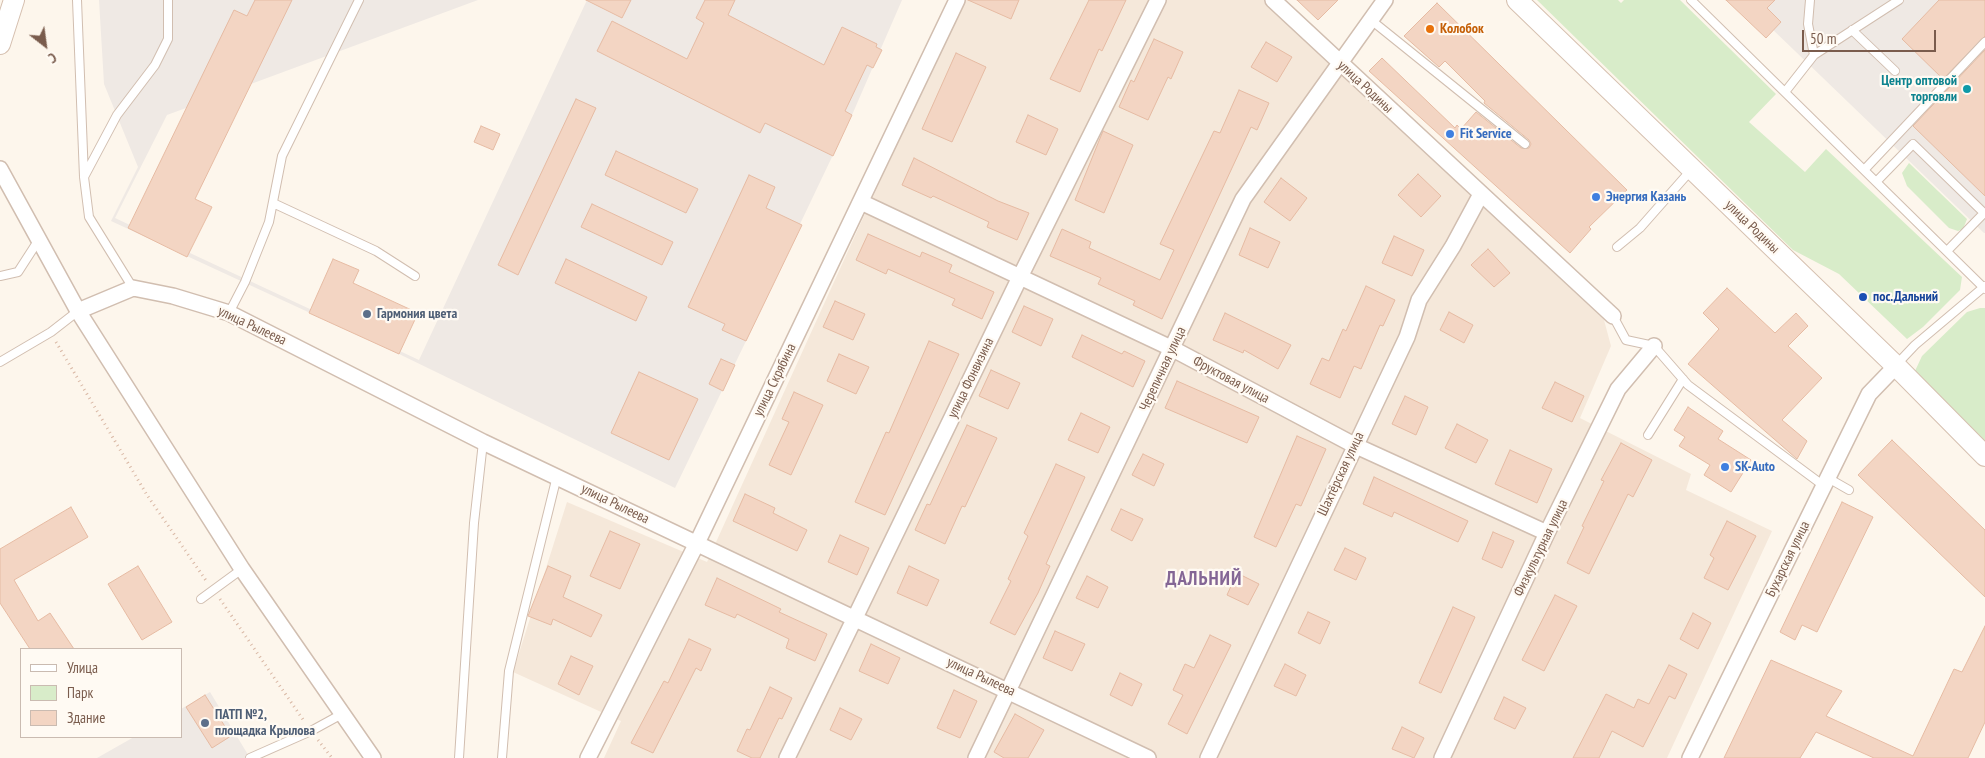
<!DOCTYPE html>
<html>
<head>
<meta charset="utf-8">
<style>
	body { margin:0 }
	#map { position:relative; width:1985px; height:758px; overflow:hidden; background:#fdf6ec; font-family:"PT Sans Narrow",sans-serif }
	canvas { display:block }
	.legend { position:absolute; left:20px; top:648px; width:162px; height:90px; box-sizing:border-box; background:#fffaf3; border:1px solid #cabbb1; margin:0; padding:6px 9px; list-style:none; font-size:15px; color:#7a5c4d }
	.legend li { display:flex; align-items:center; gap:10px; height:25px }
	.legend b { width:25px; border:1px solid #cabbb1 }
	.north { position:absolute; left:20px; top:20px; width:50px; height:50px; -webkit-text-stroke:4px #fffaf3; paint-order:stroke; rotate:150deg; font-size:14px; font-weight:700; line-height:20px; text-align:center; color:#7a5c4d }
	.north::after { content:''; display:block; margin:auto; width:18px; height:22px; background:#7a5c4d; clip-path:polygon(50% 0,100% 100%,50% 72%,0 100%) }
	.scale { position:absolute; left:1802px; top:30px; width:134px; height:22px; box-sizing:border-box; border:2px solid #7a5c4d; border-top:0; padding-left:6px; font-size:15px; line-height:18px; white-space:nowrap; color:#7a5c4d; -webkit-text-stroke:4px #fffaf3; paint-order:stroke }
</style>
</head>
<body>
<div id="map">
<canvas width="1985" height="758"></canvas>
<ul class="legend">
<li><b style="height:6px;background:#fff"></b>Улица</li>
<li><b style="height:14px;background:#d8ecc9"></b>Парк</li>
<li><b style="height:14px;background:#f3d5c3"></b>Здание</li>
</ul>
<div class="north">С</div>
<div class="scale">50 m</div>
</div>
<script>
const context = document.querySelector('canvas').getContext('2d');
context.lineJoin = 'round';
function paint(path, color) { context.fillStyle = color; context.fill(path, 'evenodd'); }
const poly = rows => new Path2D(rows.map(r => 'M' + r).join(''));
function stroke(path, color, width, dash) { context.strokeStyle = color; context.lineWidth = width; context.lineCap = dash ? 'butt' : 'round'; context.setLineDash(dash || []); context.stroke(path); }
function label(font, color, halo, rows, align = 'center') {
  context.font = font + ' "PT Sans Narrow",sans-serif'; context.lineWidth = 4.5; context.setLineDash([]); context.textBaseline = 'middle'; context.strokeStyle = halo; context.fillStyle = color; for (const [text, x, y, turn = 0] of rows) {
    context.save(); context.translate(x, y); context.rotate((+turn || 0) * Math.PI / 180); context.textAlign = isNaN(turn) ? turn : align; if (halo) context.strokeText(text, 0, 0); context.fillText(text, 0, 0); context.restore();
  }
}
paint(poly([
	[965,0,1264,0,1604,320,1611,346,1580,418,1691,474,1686,490,1772,531,1667,758,604,758,621,721,513,672,567,502,707,562,863,218]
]), '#f5e8da');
paint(poly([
	[99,0,478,0,167,115,115,218,419,360,587,0,902,0,852,115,800,224,802,225,675,488,399,354,111,221,138,167,104,84],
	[1742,0,1985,0,1985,233,1984,233],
	[210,692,250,758,97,758,134,737,181,737,181,709]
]), '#efe9e4');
paint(poly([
	[1537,0,1618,0,1621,3,1624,0,1680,0,1776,94,1749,122,1805,172,1826,149,1962,277,1960,290,1923,327,1907,339,1839,274,1793,250],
	[1909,163,1967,219,1963,229,1958,231,1949,228,1907,186,1902,173],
	[1980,308,1985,308,1985,441,1915,371,1922,356,1967,312]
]), '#d8ecc9');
const building = poly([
	[255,0,292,0,195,199,212,207,187,257,128,228,234,10,247,16,255,0],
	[586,0,631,0,622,18,586,0],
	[705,0,735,0,728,15,824,65,842,27,877,44,876,47,882,50,873,68,867,65,845,111,852,115,833,156,765,123,760,133,597,51,612,21,687,59,704,23,696,18,705,0],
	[968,0,1019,0,1011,19,968,0],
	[1089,0,1126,0,1102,51,1099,49,1080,92,1050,79,1089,0],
	[1297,0,1338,0,1318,20,1297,0],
	[1726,0,1775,0,1767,8,1781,22,1766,38,1726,0],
	[1939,0,1985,0,1985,36,1943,79,1902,39,1939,0],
	[1437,3,1627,190,1589,227,1591,229,1570,253,1369,71,1382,58,1455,128,1457,125,1461,129,1476,112,1521,148,1529,148,1531,144,1529,140,1484,103,1485,101,1445,61,1439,67,1404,36,1437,3],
	[1154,39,1183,52,1171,79,1168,77,1148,120,1119,107,1131,80,1134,82,1154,39],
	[1266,42,1292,57,1277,82,1251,67,1266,42],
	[1985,50,1985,196,1913,126,1985,50],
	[956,53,986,67,952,142,922,129,956,53],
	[1239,90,1269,103,1257,130,1251,127,1162,319,1133,305,1135,301,1098,284,1101,278,1050,256,1062,229,1091,242,1089,248,1160,280,1174,250,1160,244,1214,131,1220,133,1239,90],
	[576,99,596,108,518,275,498,265,576,99],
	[1028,115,1058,129,1046,155,1016,142,1028,115],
	[481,126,500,134,493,150,474,142,481,126],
	[1103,131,1133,145,1104,213,1075,200,1103,131],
	[616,151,698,189,686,213,605,175,616,151],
	[914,158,998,201,1029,213,1017,240,987,227,989,222,933,196,931,198,902,185,914,158],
	[1418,174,1441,196,1421,217,1398,195,1418,174],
	[749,175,775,187,766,208,802,225,746,341,722,330,725,324,688,307,749,175],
	[1281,178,1307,198,1290,221,1264,202,1281,178],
	[592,204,673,242,662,265,581,227,592,204],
	[1250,228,1280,242,1268,268,1239,255,1250,228],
	[868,234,920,257,922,252,952,265,949,272,994,292,982,319,952,305,955,299,888,269,886,274,856,260,868,234],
	[1394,236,1424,250,1412,276,1382,263,1394,236],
	[1488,249,1510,273,1494,287,1471,265,1488,249],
	[333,259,359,270,353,283,418,313,399,354,309,313,333,259],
	[566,259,647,297,636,321,555,283,566,259],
	[1366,286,1395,300,1383,326,1380,325,1361,369,1354,366,1340,398,1310,384,1322,358,1329,361,1343,329,1346,331,1366,286],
	[1727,288,1775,333,1796,313,1808,326,1788,346,1822,378,1782,420,1807,441,1797,459,1688,364,1719,329,1703,313,1727,288],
	[835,301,865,314,853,340,823,327,835,301],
	[1024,306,1053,319,1041,346,1012,332,1024,306],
	[1449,312,1473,325,1464,343,1440,330,1449,312],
	[1225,313,1291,345,1278,369,1244,350,1243,353,1213,340,1225,313],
	[1082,335,1122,354,1124,351,1145,361,1133,387,1072,357,1082,335],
	[929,341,959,354,885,515,855,502,886,432,889,433,929,341],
	[839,354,869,367,856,394,827,381,839,354],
	[721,359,735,365,723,391,709,384,721,359],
	[991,370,1020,383,1008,409,979,396,991,370],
	[639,372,698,399,669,460,611,433,639,372],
	[1177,381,1259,417,1247,443,1165,408,1177,381],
	[1555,382,1584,396,1572,422,1542,408,1555,382],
	[794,392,823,405,791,475,769,465,789,422,782,419,794,392],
	[1405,396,1428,407,1416,435,1392,424,1405,396],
	[1688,407,1723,431,1718,439,1751,460,1731,492,1704,475,1710,465,1679,446,1685,437,1674,430,1688,407],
	[1081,413,1110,427,1098,453,1068,440,1081,413],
	[1457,424,1488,440,1476,463,1445,448,1457,424],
	[967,425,997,438,965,507,962,506,945,544,915,530,927,504,930,505,967,425],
	[1297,436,1326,449,1301,506,1296,504,1276,547,1254,537,1297,436],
	[1892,440,1985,530,1985,597,1858,475,1892,440],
	[1621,443,1652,460,1633,497,1628,494,1589,574,1567,563,1584,527,1582,526,1604,481,1601,480,1621,443],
	[1510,450,1552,469,1537,503,1495,484,1510,450],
	[1143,454,1164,464,1154,486,1132,475,1143,454],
	[1056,464,1085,477,1046,564,1050,566,1038,593,1015,635,990,623,1011,581,1008,579,1028,536,1024,533,1056,464],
	[1374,477,1468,521,1458,542,1394,512,1392,517,1363,504,1374,477],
	[745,494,775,508,773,513,807,530,797,551,733,521,745,494],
	[1842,502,1873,517,1817,632,1802,625,1795,640,1780,632,1842,502],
	[71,507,88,537,14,580,38,621,50,613,74,649,30,649,0,603,0,549,71,507],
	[1121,509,1143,519,1132,541,1111,530,1121,509],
	[1727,521,1756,536,1728,590,1704,578,1714,558,1710,555,1727,521],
	[610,531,640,544,620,589,590,576,610,531],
	[1493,532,1514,541,1502,568,1482,559,1493,532],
	[840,535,869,548,857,575,828,562,840,535],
	[1345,548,1366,558,1356,580,1334,570,1345,548],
	[138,566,172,622,142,640,108,584,138,566],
	[548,566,571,576,563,597,602,615,591,637,553,619,551,625,528,616,548,566],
	[909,566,939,580,927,606,897,593,909,566],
	[1237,573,1259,584,1248,605,1227,595,1237,573],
	[1087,576,1108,587,1098,608,1076,598,1087,576],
	[717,578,781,609,779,612,827,634,815,661,786,648,789,639,737,614,735,618,705,605,717,578],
	[1555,595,1577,606,1544,671,1522,660,1555,595],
	[1453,607,1475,617,1441,693,1419,683,1453,607],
	[1308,612,1330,622,1320,644,1298,633,1308,612],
	[1693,613,1711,623,1698,649,1680,639,1693,613],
	[1985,626,1985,722,1968,758,1874,758,1816,732,1800,758,1724,758,1771,660,1842,691,1826,716,1913,756,1954,669,1962,672,1985,626],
	[1055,631,1085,644,1072,671,1043,658,1055,631],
	[1210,635,1231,645,1187,734,1168,724,1183,695,1173,690,1185,664,1194,668,1210,635],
	[689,639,711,649,701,671,696,668,653,753,631,743,664,681,668,683,689,639],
	[871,644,900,658,888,684,859,671,871,644],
	[571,656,593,666,579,695,558,684,571,656],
	[1285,664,1306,675,1296,696,1274,686,1285,664],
	[1669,665,1687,674,1675,699,1669,696,1643,747,1612,731,1599,758,1573,758,1606,694,1634,708,1638,699,1649,704,1669,665],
	[1120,673,1142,684,1132,706,1110,695,1120,673],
	[770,687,792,698,782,719,779,718,760,758,752,758,737,751,747,729,750,730,770,687],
	[954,690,977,701,960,738,937,728,954,690],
	[205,695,231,736,212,748,186,707,205,695],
	[1504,697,1526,708,1515,729,1494,719,1504,697],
	[840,708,862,719,851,740,830,730,840,708],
	[1015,714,1044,730,1028,758,1004,758,994,752,1015,714],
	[1402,727,1424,738,1414,758,1392,749,1402,727]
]);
paint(building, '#f3d5c3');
stroke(building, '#e6bba3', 1);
const lane = poly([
	[77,0,84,177,89,217,133,288],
	[1691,0,1985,289],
	[1371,20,1525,144],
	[1852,30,1895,71],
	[1814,55,1899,0],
	[1785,92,1814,55,1808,24,1810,0],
	[1865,169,1985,42],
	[84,177,117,115,155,65,168,39,168,0],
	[1877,181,1913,144,1984,213,1947,251],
	[273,203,376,251,415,276],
	[1617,247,1640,228,1692,169],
	[0,276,18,272,38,241],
	[229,313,245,282,269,222,282,156,359,0],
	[1613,316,1626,340,1654,346,1688,385,1824,486],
	[0,362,51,332,78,311],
	[1897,364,1915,345,1985,286],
	[1648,435,1683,379],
	[1828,478,1849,490],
	[201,599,242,569],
	[250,758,311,731,342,714],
	[459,758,474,523,483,442],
	[502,758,509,671,557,476]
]);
const street = poly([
	[1273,0,1613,316],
	[0,169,78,311,242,569,373,758],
	[861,202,1173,349,1354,445,1547,533],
	[78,311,133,288,173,296,229,313,483,442,1148,758],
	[588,758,697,543,957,0],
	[787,758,1020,277,1158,0],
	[976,758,1243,199,1385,0],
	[1208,758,1407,337,1419,300,1453,246,1481,194],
	[1442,758,1547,533,1618,389,1654,346],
	[1690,758,1869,394,1896,366]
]);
const secondary = poly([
	[1517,0,1896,366,1985,456],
	[0,44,14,0]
]);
stroke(lane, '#d1beb0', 10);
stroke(street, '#d1beb0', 18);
stroke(secondary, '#d6c0b0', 22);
stroke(poly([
	[56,342,147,495,207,582],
	[220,599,304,721],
	[318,740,332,758]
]), '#d9b8a5', 3, [1, 4]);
stroke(lane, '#fff', 8);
stroke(street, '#fff', 15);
stroke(secondary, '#fff', 20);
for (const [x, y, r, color] of [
	[1430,29,5,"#e8710a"],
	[1967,89,5,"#0f9aa8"],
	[1450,134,5,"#3f7fe0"],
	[1596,197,5,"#3f7fe0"],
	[1863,297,5,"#1a4fb4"],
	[367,314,5,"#5c6f8a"],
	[1725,467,5,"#3f7fe0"],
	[205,723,5,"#5c6f8a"]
]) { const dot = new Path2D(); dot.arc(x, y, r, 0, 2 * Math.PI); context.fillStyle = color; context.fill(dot); stroke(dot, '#fffaf3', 2); }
label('bold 14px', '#c56008', '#fffaf3', [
	["Колобок",1440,29]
], 'left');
label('bold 14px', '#0d838f', '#fffaf3', [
	["Центр оптовой",1957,81],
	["торговли",1957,97]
], 'right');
label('14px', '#7a5c4d', '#fffaf3', [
	["улица Родины",1365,87,43],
	["улица Родины",1752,227,44],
	["улица Рылеева",252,326,25],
	["Черепичная улица",1163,369,-65],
	["улица Фонвизина",971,378,-64],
	["улица Скрябина",775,380,-64],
	["Фруктовая улица",1231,380,28],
	["Шахтёрская улица",1341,474,-65],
	["улица Рылеева",615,504,26],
	["Физкультурная улица",1541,548,-64],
	["Бухарская улица",1788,559,-64],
	["улица Рылеева",981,677,25]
]);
label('bold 14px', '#366cbe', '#fffaf3', [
	["Fit Service",1460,134],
	["Энергия Казань",1606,197],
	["SK-Auto",1735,467]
], 'left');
label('bold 14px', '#164399', '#fffaf3', [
	["пос.Дальний",1873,297]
], 'left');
label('bold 14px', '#4e5e75', '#fffaf3', [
	["Гармония цвета",377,314],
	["ПАТП №2,",215,715],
	["площадка Крылова",215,731]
], 'left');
context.letterSpacing = '1px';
label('bold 19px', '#846695', '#fffaf3', [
	["ДАЛЬНИЙ",1204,580]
]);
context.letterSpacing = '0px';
</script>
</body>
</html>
